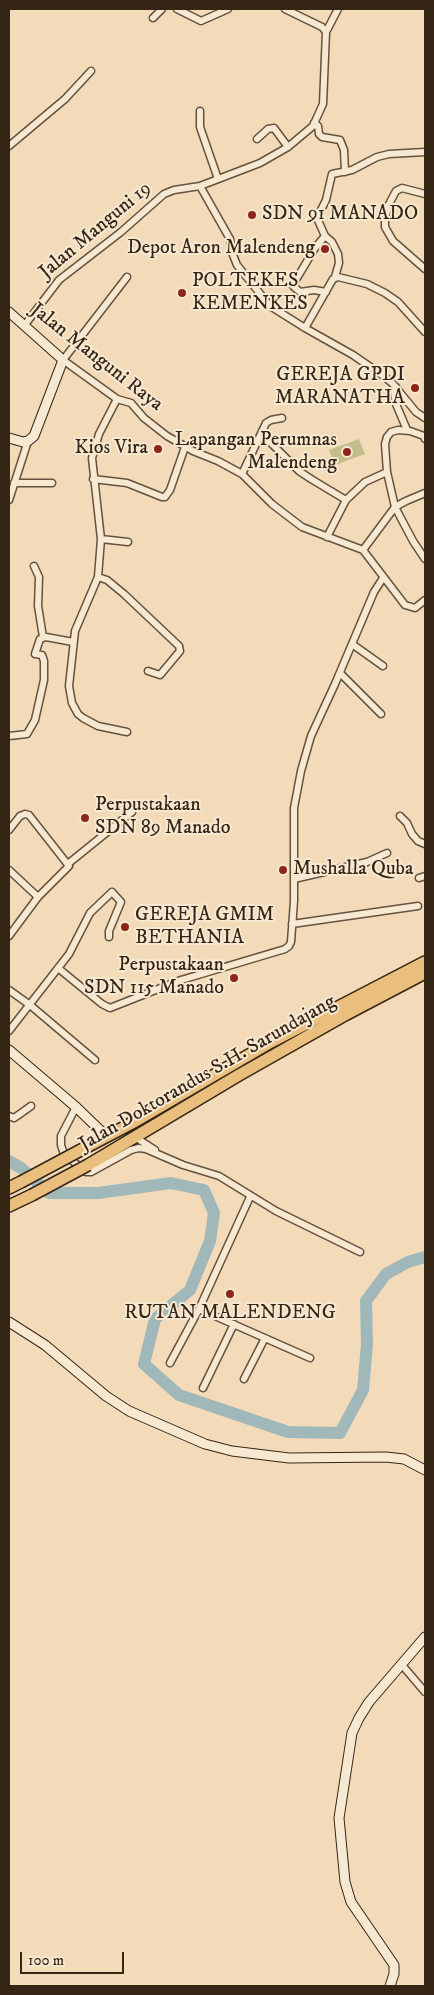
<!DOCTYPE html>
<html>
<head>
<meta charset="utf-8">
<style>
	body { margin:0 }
	#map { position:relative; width:434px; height:1995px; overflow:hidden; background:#f3dbb9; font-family:"IM FELL DW Pica",serif }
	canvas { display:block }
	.frame { position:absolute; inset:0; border:10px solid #352515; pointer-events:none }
	.scale { position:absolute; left:20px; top:1952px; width:104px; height:22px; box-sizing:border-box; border:2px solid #352515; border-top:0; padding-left:6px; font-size:15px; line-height:18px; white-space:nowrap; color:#352515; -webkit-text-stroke:4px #f7e8d2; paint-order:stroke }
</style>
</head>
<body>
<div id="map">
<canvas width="434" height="1995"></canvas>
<div class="frame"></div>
<div class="scale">100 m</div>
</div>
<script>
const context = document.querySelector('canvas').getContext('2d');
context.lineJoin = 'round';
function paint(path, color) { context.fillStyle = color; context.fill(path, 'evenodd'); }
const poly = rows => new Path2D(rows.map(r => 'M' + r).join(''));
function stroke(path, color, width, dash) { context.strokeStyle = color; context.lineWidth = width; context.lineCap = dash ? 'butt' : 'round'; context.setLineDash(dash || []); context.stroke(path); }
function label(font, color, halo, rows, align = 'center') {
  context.font = font + ' "IM FELL DW Pica",serif'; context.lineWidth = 4; context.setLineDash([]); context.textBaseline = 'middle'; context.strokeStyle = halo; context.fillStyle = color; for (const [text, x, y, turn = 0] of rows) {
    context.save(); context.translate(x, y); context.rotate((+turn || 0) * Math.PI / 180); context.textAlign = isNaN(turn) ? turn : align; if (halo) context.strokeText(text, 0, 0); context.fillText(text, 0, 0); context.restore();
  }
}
paint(poly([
	[359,439,365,454,335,465,329,450]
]), '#c2be8b');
stroke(poly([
	[9,1161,21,1168,49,1193,98,1193,171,1183,204,1190,214,1213,210,1241,190,1290,155,1319,144,1364,179,1395,288,1432,340,1433,363,1390,367,1344,366,1301,386,1274,408,1262,425,1257]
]), '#a0b8ba', 12);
const street = poly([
	[177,9,201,21,228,9],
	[153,18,162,9],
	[326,32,338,9],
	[200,111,200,127,218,179],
	[314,123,318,126,319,134,322,137,340,140,344,150,345,172],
	[257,139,268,129,274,128,288,147],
	[9,146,65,99,91,71],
	[200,186,230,239,233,255,237,265,270,306,305,328,353,355,385,377,393,384,416,412,425,418],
	[425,194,402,188,396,191,388,206,385,221,385,227,393,241,425,269],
	[325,236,315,248,294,283,293,286,300,292,314,290,326,292],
	[127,277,63,360,117,399,131,403,144,418,167,436,193,451,218,461,242,474,272,504,302,527,363,550,405,605,415,608,425,600],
	[335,277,339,263,338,254,332,242,325,236,317,218,326,200,332,174,352,170,377,157,389,154,425,152],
	[24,326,59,280,121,232,164,194,174,190,200,186,260,163,288,147,313,126,323,104,326,32,322,27,285,9],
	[305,328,333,279,338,277,367,284,385,293,398,302,425,332],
	[396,387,394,392,396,404,407,430],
	[117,399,99,434,92,458,101,539,98,577,75,631,69,686,72,703,78,714,83,718,98,726,127,732],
	[260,436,266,438,299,471,311,479,346,500,327,537],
	[387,472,385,444,387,437,391,432,398,430,410,431,424,436,425,439],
	[242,474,266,423,271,420,282,418],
	[93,479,127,483,162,497,165,497,170,490,185,447],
	[14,483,52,483],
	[425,493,406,501,395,507,413,541,425,559],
	[9,500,28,441],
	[346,500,365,482,387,472,395,507,363,550],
	[101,539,128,542],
	[34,566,39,577,38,606,43,637],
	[98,577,107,580,124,594,179,646,180,651,160,675,148,671],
	[352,644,383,666],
	[340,673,381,714],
	[9,736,27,734,35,720,44,680,44,661,42,655,35,654,40,639,46,637,73,642],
	[400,816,407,823,412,834,418,841,425,844],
	[9,830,20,816,25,814,29,815,69,866,38,897,9,936],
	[69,863,132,812],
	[9,870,38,897],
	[419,878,425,876],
	[294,879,367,862,387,853],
	[292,924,418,906],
	[58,968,102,1004,110,1008,181,980,285,949,289,946,291,942,294,901,294,808,301,771,311,736,335,684,374,592,383,578],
	[9,990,30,1005,95,1060],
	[9,1031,69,954,90,913,112,892,121,902,109,931,109,937],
	[76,1107,61,1136,61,1145,64,1154,86,1172,91,1172,131,1150,139,1148,146,1149,183,1165,219,1176,276,1211,360,1252],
	[9,1116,14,1118,17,1116,31,1106],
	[135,1137,155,1150],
	[250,1197,199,1309,310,1358],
	[170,1363,199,1309],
	[244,1379,265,1338],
	[203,1388,234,1324],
	[402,1665,425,1692]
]);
const secondary = poly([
	[9,312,63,360,34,436,28,441,23,442,9,438],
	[9,1050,76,1107,106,1136],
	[9,1322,45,1345,106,1396,129,1411,205,1444,232,1451,289,1458,386,1457,404,1459,425,1470],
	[390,1986,394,1974,394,1965,351,1902,345,1882,339,1818,352,1733,359,1718,369,1702,425,1637]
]);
const highway = poly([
	[79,1151,134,1122,271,1042,425,962],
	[88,1165,239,1075,345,1015,425,973],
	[9,1188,21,1182],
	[9,1206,32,1195]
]);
stroke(street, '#64523e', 9);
stroke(secondary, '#352515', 11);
stroke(highway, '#352515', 14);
stroke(street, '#f7e8d2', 6);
stroke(secondary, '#f7e8d2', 9);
stroke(highway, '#eabe7c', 11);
const highwayBridge = poly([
	[21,1182,79,1151],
	[32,1195,88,1165]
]);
stroke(highwayBridge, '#352515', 14, []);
stroke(highwayBridge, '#eabe7c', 11);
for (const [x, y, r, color] of [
	[252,215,5,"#8f2418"],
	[325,249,5,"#8f2418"],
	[182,293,5,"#8f2418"],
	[415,388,5,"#8f2418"],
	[158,449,5,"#8f2418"],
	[347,452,5,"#8f2418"],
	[85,818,5,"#8f2418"],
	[283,870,5,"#8f2418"],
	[125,927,5,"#8f2418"],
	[234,978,5,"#8f2418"],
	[230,1294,5,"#8f2418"]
]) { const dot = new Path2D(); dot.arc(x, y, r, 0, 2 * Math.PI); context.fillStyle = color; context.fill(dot); stroke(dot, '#f7e8d2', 2); }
label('20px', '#352515', '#f7e8d2', [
	["SDN 91 MANADO",262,215],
	["Depot Aron Malendeng",315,249,"right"],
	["POLTEKES",192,282],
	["KEMENKES",192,305],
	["GEREJA GPDI",405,376,"right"],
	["MARANATHA",405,399,"right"],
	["Lapangan Perumnas",337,441,"right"],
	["Malendeng",337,464,"right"],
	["Kios Vira",148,449,"right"],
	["Perpustakaan",95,806],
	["SDN 89 Manado",95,829],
	["Mushalla Quba",293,870],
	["GEREJA GMIM",135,916],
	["BETHANIA",135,939],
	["Perpustakaan",224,966,"right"],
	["SDN 115 Manado",224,989,"right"],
	["RUTAN MALENDENG",230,1314,"center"]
], 'left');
label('20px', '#352515', '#f7e8d2', [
	["Jalan Manguni 19",96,231,-40],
	["Jalan Manguni Raya",96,358,38],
	["Jalan Doktorandus S.H. Sarundajang",208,1074,-30]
]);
</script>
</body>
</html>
